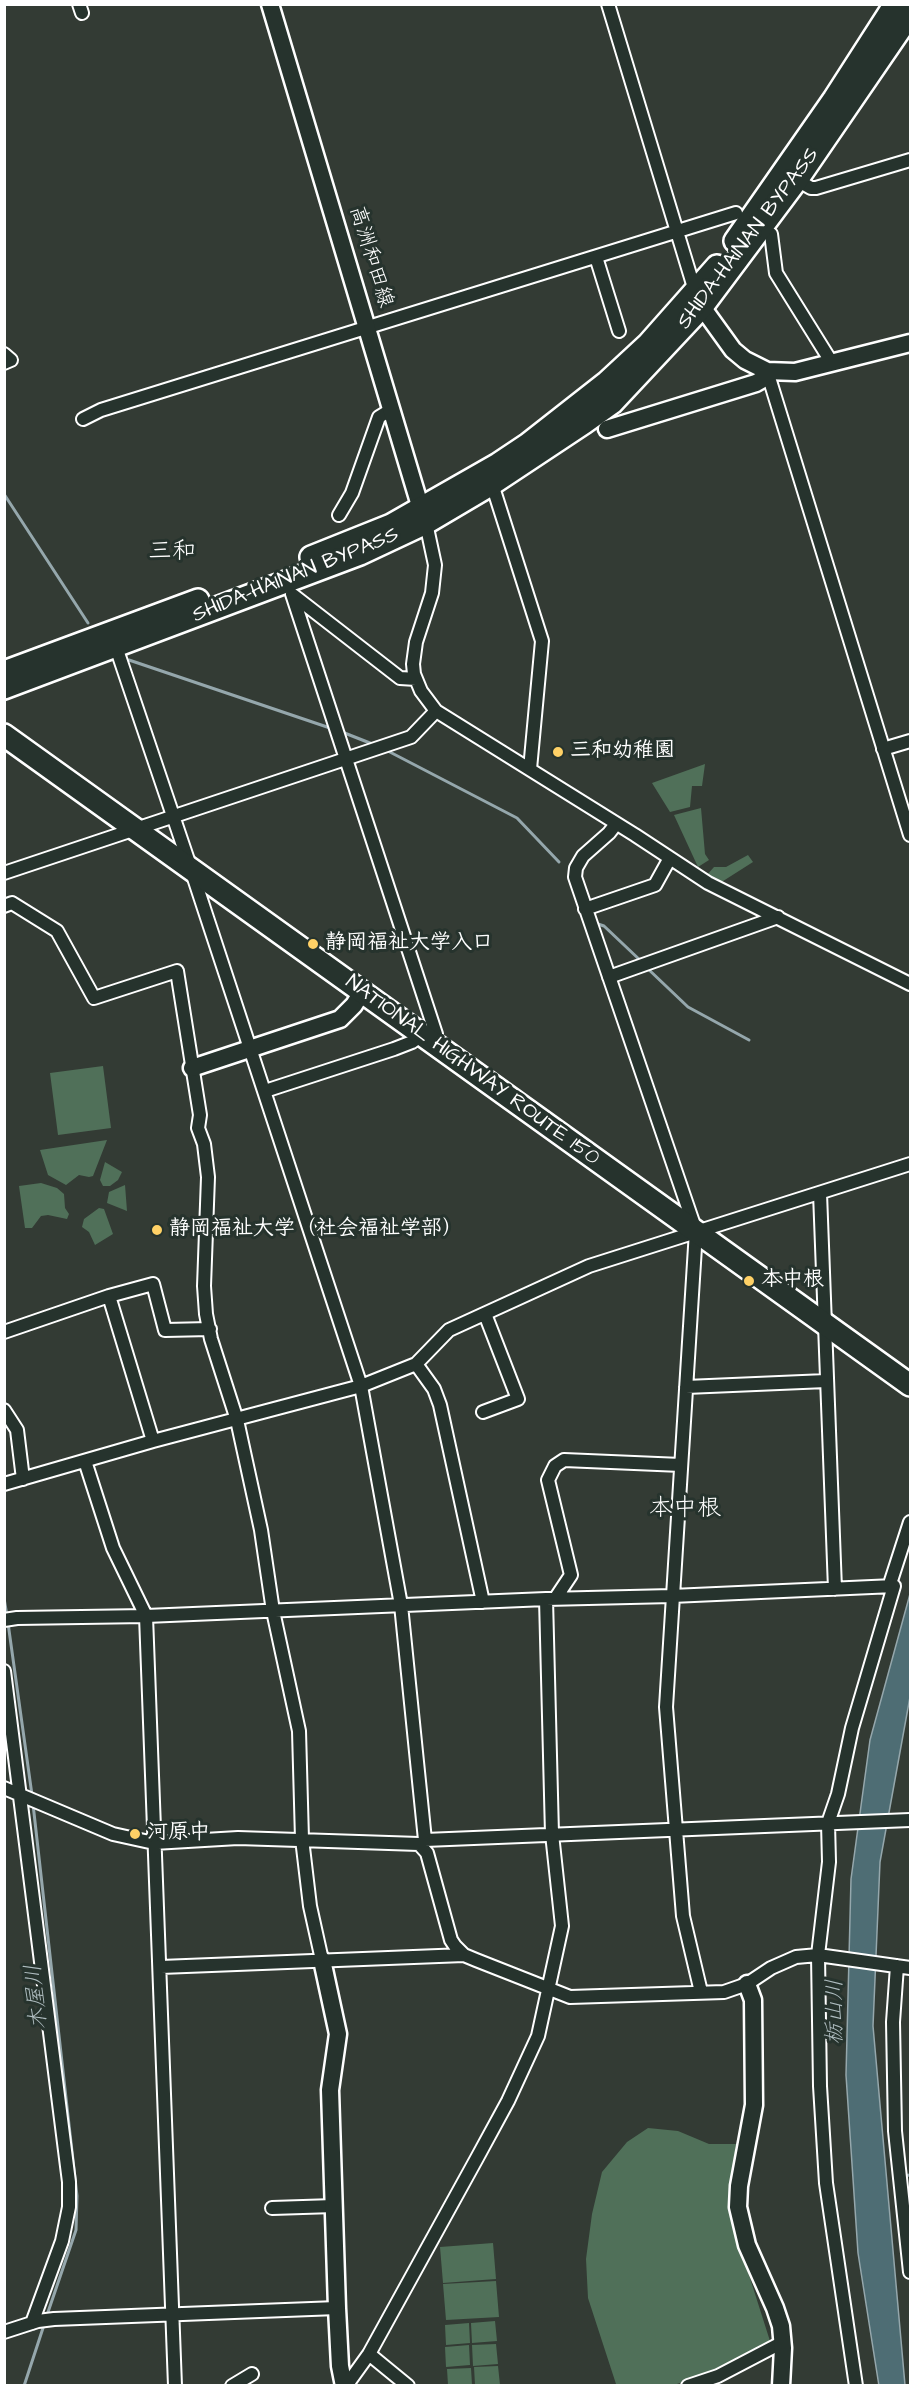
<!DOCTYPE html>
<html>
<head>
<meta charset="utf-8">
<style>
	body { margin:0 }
	#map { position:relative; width:915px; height:2390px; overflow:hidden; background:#333b34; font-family:"Architects Daughter",sans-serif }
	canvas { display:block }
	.frame { position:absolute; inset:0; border:6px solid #fff; pointer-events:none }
</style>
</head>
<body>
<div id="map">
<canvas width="915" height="2390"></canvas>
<div class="frame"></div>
</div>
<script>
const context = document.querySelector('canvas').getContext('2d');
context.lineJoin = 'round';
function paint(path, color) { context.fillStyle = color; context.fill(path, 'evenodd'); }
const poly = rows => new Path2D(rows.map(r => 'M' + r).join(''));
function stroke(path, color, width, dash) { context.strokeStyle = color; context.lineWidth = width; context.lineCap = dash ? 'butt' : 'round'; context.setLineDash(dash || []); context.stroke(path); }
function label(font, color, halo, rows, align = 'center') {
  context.font = font + ' "Architects Daughter","Klee One",sans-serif'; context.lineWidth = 6; context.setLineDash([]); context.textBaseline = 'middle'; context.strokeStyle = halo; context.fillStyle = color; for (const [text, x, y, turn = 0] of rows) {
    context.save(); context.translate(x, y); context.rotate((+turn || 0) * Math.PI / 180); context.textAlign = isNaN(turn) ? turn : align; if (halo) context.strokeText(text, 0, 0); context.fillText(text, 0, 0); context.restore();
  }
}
paint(poly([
	[705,764,702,786,692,786,690,807,670,812,652,783],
	[701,808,705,854,709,860,698,867,674,815],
	[748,855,753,862,720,883,706,876,714,867,726,867],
	[103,1066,111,1128,58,1135,50,1073],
	[107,1140,93,1176,89,1177,79,1175,66,1185,48,1175,40,1150],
	[105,1162,122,1172,118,1180,110,1186,103,1186,100,1180],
	[41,1183,57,1188,64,1194,65,1208,69,1214,67,1219,48,1215,41,1216,32,1228,25,1228,19,1186],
	[125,1185,127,1211,107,1203,109,1192],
	[99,1208,104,1209,113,1234,95,1245,89,1232,82,1227,84,1219],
	[648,2128,678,2131,709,2144,736,2144,728,2209,770,2341,718,2370,674,2385,616,2384,588,2298,586,2259,592,2214,602,2172,627,2142],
	[493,2243,496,2279,443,2283,440,2247],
	[496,2281,499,2317,446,2320,443,2284],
	[495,2321,497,2341,472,2343,471,2323],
	[469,2323,470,2343,446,2345,445,2325],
	[496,2344,498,2364,473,2366,472,2345],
	[469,2345,470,2365,446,2367,445,2347],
	[498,2366,500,2385,475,2385,474,2367],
	[471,2368,472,2385,448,2385,447,2369]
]), '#507059');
const water = poly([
	[910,1594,910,1697,880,1862,873,2026,905,2385,879,2386,858,2253,846,2075,851,1879,870,1740,910,1594]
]);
paint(water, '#4e6d74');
stroke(water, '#95a7ac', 1.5);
stroke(poly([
	[4,494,88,623],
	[129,660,333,729],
	[342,732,375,745],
	[386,750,517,818,559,862],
	[595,923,604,926,642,962],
	[597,959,601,971],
	[646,967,688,1007,749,1040],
	[607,989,611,1000],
	[4,1598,7,1616],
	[8,1623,32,1795],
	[33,1804,77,2196,76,2230,47,2315],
	[902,2176,910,2175],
	[24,2386,44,2325]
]), '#95a7ac', 3);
const street = poly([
	[79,4,82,13],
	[608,4,695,291],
	[797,180,811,188,816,188,910,160],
	[771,234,776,273,832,363],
	[596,257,619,331],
	[4,354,11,360,4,363],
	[767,371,910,835],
	[83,419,101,410,736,213],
	[492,484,542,641,530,769],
	[339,515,352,493,379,417,392,409],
	[426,523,435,565,432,593,416,642,413,664,414,674,421,691,436,711,635,835,708,883,910,984],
	[292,594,436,1034,432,1042],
	[293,595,400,678,416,679],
	[116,647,192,872,361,1386,401,1605,425,1840,910,1820],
	[883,749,910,741],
	[616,824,609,833,583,856,576,868,575,877,696,1231,666,1707,683,1916,701,1992],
	[4,873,411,737,436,711],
	[4,906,12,903,57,931,94,998,177,971,200,1115,198,1128,204,1144,208,1177,204,1286,206,1314,211,1339,237,1420,261,1530,273,1611,299,1731,302,1839,310,1906,322,1960],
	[585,909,655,885,670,858],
	[609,977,778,917],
	[265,1091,394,1049,412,1042,422,1035],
	[820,1193,835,1589],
	[109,1296,153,1441],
	[4,1332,109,1296,153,1284,165,1330,210,1329],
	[416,1364,434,1389,440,1405,483,1602],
	[686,1387,826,1381],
	[4,1410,17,1430,23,1479],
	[483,1412,518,1399,485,1314],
	[85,1461,113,1548,146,1616,175,2386],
	[4,1484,153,1441,361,1386,416,1364,449,1330,589,1266,910,1164],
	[889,1587,910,1522],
	[555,1599,571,1575,548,1480,555,1466,564,1460,681,1465],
	[4,1620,17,1618,146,1616,546,1599,672,1596,894,1586,852,1728,838,1794,828,1823,829,1862,818,1955,820,2086,826,2183,856,2386],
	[4,1671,69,2182,69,2207,62,2241,32,2323],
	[4,1788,113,1834,154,1843,238,1838,419,1844,427,1853,451,1940,455,1946,464,1955,476,1960,570,1997,724,1992,747,1984,771,1968,796,1957,818,1955,910,1968],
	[897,1966,893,2022,895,2131,910,2272],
	[161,1967,464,1955],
	[272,2208,334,2206],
	[4,2332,38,2321,54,2319,337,2308],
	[369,2354,408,2386],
	[232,2386,252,2374],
	[346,2386,369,2354,477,2158,508,2101,538,2036,562,1926,552,1834,546,1599],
	[688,2386,718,2376,783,2342]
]);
const secondary = poly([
	[270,4,424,519],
	[698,297,702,307,733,350,745,360,767,371,795,372,910,343],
	[607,429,756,383,763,379,767,371],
	[192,1068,340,1019,354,1005,362,992],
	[322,1960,338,2034,330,2090,337,2308,340,2366,344,2386],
	[747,1984,753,2000,754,2105,739,2186,738,2207,747,2245,775,2308,781,2326,783,2348,781,2386]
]);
const highway = poly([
	[735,241,834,99,895,4],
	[311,557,391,525,498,464,528,444,607,382,648,344,717,266],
	[4,672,198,600],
	[4,688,360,554,426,523,492,484,584,423,612,403,702,307,797,180,910,15],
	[4,735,910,1385]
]);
stroke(street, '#fff', 16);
stroke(secondary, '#fff', 21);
stroke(highway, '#fff', 26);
stroke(street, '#26332d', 12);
stroke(secondary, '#26332d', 16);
stroke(highway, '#26332d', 21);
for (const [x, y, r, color] of [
	[558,752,6,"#ffd166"],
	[313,944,6,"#ffd166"],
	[157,1230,6,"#ffd166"],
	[749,1281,6,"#ffd166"],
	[135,1834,6,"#ffd166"]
]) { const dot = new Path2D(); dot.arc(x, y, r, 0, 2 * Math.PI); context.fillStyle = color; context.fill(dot); stroke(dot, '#26332d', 2); }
label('21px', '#fff', '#26332d', [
	["SHIDA-HAINAN BYPASS",749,239,-53],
	["高洲和田線",370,257,73],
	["SHIDA-HAINAN BYPASS",296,576,-22],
	["NATIONAL HIGHWAY ROUTE 150",472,1071,36]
]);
label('bold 21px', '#fff', '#26332d', [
	["三和幼稚園",570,752],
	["静岡福祉大学入口",325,944],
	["静岡福祉大学（社会福祉学部）",169,1230],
	["本中根",761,1281],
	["河原中",147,1834]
], 'left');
label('italic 22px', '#afbdc0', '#26332d', [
	["木屋川",38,1997,-96],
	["栃山川",836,2012,-90]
]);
label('24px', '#fff', '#26332d', [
	["三和",172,553],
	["本中根",685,1510]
]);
</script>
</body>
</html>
